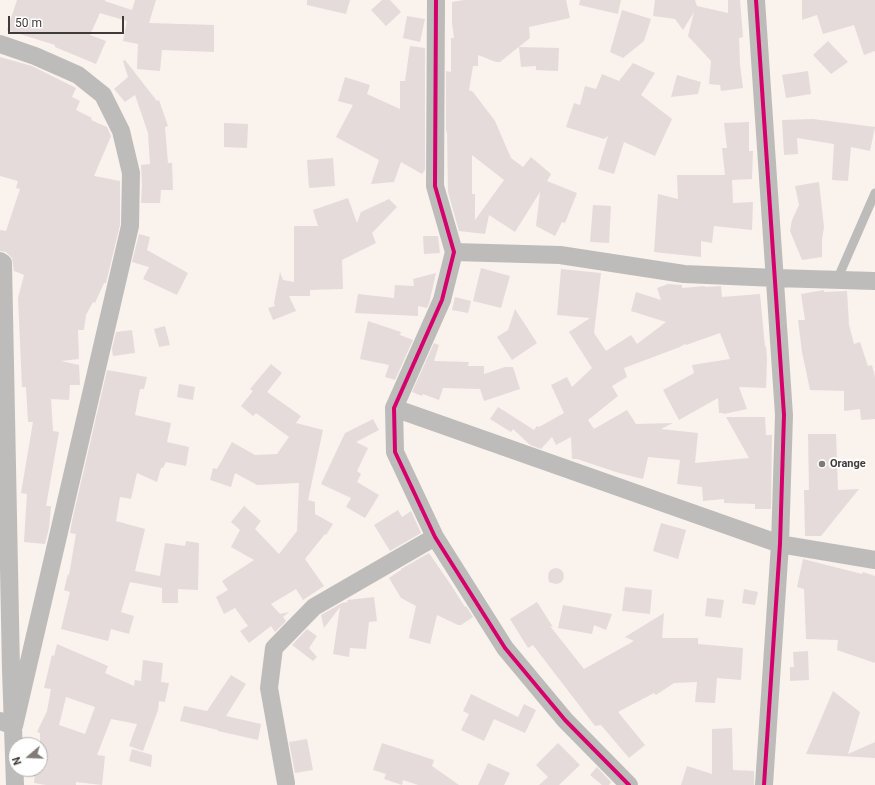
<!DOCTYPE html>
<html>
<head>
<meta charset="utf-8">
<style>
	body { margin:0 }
	#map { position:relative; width:875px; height:785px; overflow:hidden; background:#f9f2ed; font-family:Roboto,sans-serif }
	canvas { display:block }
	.north { position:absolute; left:8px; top:737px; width:40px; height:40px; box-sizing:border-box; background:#fff; border:1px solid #b3b1af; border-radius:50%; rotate:251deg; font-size:11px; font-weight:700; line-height:16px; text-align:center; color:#413b37 }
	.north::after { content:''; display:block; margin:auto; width:14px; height:18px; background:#817b77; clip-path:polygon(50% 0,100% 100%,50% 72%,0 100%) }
	.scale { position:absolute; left:8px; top:16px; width:116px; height:18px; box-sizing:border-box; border:2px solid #413b37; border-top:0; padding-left:5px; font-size:12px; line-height:14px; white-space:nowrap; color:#413b37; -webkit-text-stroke:3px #fff; paint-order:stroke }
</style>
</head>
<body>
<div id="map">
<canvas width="875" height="785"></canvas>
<div class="north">N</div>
<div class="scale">50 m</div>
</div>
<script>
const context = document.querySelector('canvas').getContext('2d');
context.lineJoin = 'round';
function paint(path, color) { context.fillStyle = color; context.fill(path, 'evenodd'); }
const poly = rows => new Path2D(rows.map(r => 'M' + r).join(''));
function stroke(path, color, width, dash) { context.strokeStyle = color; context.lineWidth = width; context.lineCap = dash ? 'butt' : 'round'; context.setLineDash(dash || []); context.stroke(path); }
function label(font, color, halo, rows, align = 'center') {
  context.font = font + ' Roboto,sans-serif'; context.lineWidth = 4; context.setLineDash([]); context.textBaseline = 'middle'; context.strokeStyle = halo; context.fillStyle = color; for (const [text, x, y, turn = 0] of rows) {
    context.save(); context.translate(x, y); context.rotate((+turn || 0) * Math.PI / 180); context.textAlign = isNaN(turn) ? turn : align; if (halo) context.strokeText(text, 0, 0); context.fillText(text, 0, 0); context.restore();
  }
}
paint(poly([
	[17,0,105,0,105,1,132,10,135,0,156,0,149,23,214,25,214,52,162,50,160,71,137,69,138,44,123,41,127,21,100,13,90,35,106,41,96,64,55,47,55,45,7,30],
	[307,0,350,0,346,14,307,5],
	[382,0,390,0,401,12,386,26,371,10],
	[464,0,566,0,570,18,529,27,530,38,500,62,496,62,478,55,478,66,473,66,469,90,473,92,495,121,511,158,523,167,531,157,551,174,547,181,577,193,565,223,562,222,555,236,536,226,540,192,515,232,489,215,485,234,459,231,448,192,447,130,446,133,446,71,451,72,451,38,454,38,452,23,452,2],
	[472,155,504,180,475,220,475,194,472,194],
	[580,0,621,0,618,14,579,5],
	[655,0,695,0,697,6,728,13,728,0,740,0,743,37,739,38,740,65,743,88,721,91,720,85,709,84,711,61,688,36,694,12,683,30,675,19,653,16],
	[802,0,875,0,875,51,864,55,854,25,823,34,817,15,802,20],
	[622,10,651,19,644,41,623,58,610,52],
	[407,16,425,19,420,42,403,38],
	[828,41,848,62,831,74,813,55],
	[410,46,425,48,425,170,422,174,401,162,394,182,371,184,379,160,336,137,353,105,338,101,345,77,370,85,367,94,400,109,400,81,405,81],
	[519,47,559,48,558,71,536,70,536,66,521,67],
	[0,57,32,66,76,88,72,97,80,101,76,110,92,118,91,120,107,127,111,136,94,176,120,181,120,225,106,283,104,283,95,303,93,302,86,315,84,330,78,330,79,359,61,361,79,365,80,385,70,385,69,400,51,399,53,431,59,432,46,506,51,506,49,528,45,544,24,542,27,494,21,493,33,422,28,422,26,387,22,387,18,298,24,275,14,271,12,258,6,252,0,251,0,230,6,231,20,189,16,188,18,181,0,176],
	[125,60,157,101,159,100,168,126,165,127,168,163,172,163,173,190,161,190,160,203,141,203,142,185,141,165,150,164,148,133,135,95,125,102,114,89,128,77,123,61],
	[633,63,655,73,641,95,672,119,655,156,624,142,614,174,598,169,608,136,604,139,566,127,574,103,580,105,585,86,596,89,602,74,619,81],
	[808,71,811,94,786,98,782,75],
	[677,75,701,82,698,94,671,97],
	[813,119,875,127,870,151,851,147,848,181,832,180,834,144,797,138,798,154,784,155,782,120],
	[749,122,749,151,753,151,752,179,732,180,733,203,753,202,752,230,714,226,712,243,701,241,701,257,654,252,658,194,678,199,677,175,725,175,722,148,727,148,724,123],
	[224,123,248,124,247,148,224,147],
	[333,158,335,186,309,188,307,160],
	[819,182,824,227,822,239,822,257,802,260,790,231,792,220,799,205,795,186],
	[348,198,357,223,361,212,389,199,397,207,372,233,376,243,342,260,343,289,310,290,310,296,289,296,296,311,273,320,268,308,275,306,274,303,280,272,283,280,294,282,294,226,318,226,313,210],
	[593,205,611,206,609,243,590,242],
	[139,234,150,237,147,250,188,273,177,295,143,279,149,267,132,262],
	[423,236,438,236,440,253,424,254],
	[481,268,510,276,501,308,473,301],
	[561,269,601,273,594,333,606,351,631,335,637,344,666,322,631,311,636,292,661,300,657,288,668,284,682,285,682,288,705,286,705,287,721,286,722,297,760,294,765,347,766,346,767,359,766,388,739,387,747,409,724,414,723,413,719,413,718,398,679,420,663,390,694,373,692,365,730,359,720,333,686,345,685,344,680,347,624,368,627,377,612,386,618,396,588,420,594,429,627,410,636,424,673,423,661,429,698,433,695,463,749,458,726,417,765,417,766,435,772,435,771,509,755,509,755,504,724,503,724,499,703,501,702,487,677,484,680,460,648,457,643,479,619,473,577,459,572,459,571,437,556,445,552,437,541,449,530,445,513,429,511,432,490,419,498,407,534,430,537,426,539,427,564,413,551,385,567,377,572,387,592,368,569,332,590,318,557,315],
	[436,273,429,304,427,308,418,306,418,316,355,313,358,294,394,298,395,285,414,286,413,279],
	[824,290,824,292,847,291,849,325,854,344,860,342,868,366,872,365,875,377,875,419,861,420,860,409,844,411,844,391,810,390,802,352,798,320,805,320,801,294],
	[455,297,471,301,468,313,452,310],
	[515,309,537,343,512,360,497,337,508,330],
	[368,321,401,332,400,335,413,340,395,380,385,377,389,365,360,359],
	[165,326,170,345,159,347,154,329],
	[132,330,135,353,113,356,112,349,116,332],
	[434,343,439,345,434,361,469,362,468,366,484,366,484,374,505,367,513,367,520,389,484,401,480,389,443,388,439,400,423,394,422,396,412,392],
	[271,364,282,373,267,392,301,416,296,423,323,430,308,500,315,502,315,514,333,524,326,535,325,534,305,559,324,586,303,600,296,589,271,604,280,614,289,612,283,617,286,621,275,632,271,626,249,643,240,631,248,626,235,608,224,614,216,597,228,590,222,581,254,560,231,547,240,530,231,522,244,506,261,521,255,529,279,554,297,531,299,483,257,485,235,473,231,487,210,480,213,468,217,469,232,442,255,455,277,454,289,437,256,413,253,416,241,406,253,391,250,389],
	[107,370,147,377,144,389,140,389,135,415,171,423,167,442,189,447,186,466,166,462,163,468,161,468,157,482,137,473,131,499,120,497,116,521,145,529,135,571,160,576,165,543,185,546,186,541,199,543,198,590,178,589,178,603,162,603,162,588,130,582,121,612,134,616,129,634,111,629,108,641,61,629,70,592,64,590,68,574,69,575,76,534,70,533,72,521],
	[179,384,195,387,193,400,177,397],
	[373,419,379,430,356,442,368,448,357,471,361,474,357,482,379,495,365,518,346,507,351,498,321,484,345,433],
	[808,434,836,434,838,490,859,489,821,536,805,536,804,490,809,490],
	[398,510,402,517,411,511,421,533,390,551,374,525],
	[661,523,686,530,678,559,653,551],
	[429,553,451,585,465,607,466,606,473,617,461,625,458,625,437,615,430,644,409,638,416,606,401,598,389,578,401,570,401,569],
	[803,559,862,574,863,572,875,576,875,663,837,650,838,640,806,639,804,589,797,587],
	[556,568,560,569,563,572,564,576,563,580,560,583,556,584,549,582,548,576,549,572,552,569],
	[625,587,652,590,650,614,622,611],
	[744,589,758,592,755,605,742,603],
	[374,597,377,621,369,622,366,649,350,648,349,657,333,654,340,607,324,628,321,615,342,603,348,602,347,600],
	[707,598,724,600,721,618,705,616],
	[537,602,553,627,550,626,584,669,634,641,625,637,664,613,662,638,698,638,698,644,743,648,741,680,717,678,715,703,695,702,697,682,674,683,656,695,654,693,618,712,645,745,629,758,601,725,595,726,533,645,528,648,510,619],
	[563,605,612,614,606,630,594,625,592,634,558,628],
	[307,629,317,636,309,648,317,657,313,661,292,645],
	[57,644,108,666,105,673,134,686,135,680,141,681,143,660,163,663,161,682,169,683,165,702,159,701,158,710,143,751,129,746,137,724,111,719,97,755,105,756,102,785,76,782,76,785,46,785,34,783,35,769,40,769,40,733,37,732,47,711,51,689,44,688,52,655,54,656],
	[66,697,95,707,85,734,59,725],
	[808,651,809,680,790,681,790,667,794,667,793,652],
	[231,675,246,684,226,716,261,724,258,740,218,731,218,730,180,721,184,706,207,711],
	[833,691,860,712,848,754,875,742,875,758,806,754],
	[471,694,518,717,524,704,536,710,525,733,494,719,484,741,461,730,469,714,463,711],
	[732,728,733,770,754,771,754,785,681,785,687,766,712,774,712,729],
	[307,739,313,770,295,773,289,742],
	[382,743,434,760,432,766,459,785,418,785,403,780,402,785,384,779,386,774,373,770],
	[558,743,580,765,559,785,539,785,548,777,536,765],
	[132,749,152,755,151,767,129,761],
	[488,763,510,773,504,785,478,785],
	[597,767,611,782,609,785,602,785,590,775]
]), '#e6dbdb');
stroke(poly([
	[837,280,875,193]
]), '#bebcbb', 9);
stroke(poly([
	[436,0,435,186,454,252,442,300,394,408,395,452,435,537,505,648,565,720,629,785],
	[756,0,784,415,780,544,764,785],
	[0,44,35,56,78,75,103,95,121,131,131,173,130,226,14,726,0,721],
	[454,252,560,255,684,274,776,278,875,281],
	[0,261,3,263,11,670,15,785],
	[394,408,780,544,875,560],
	[286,783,269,688,274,648,314,607,435,537]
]), '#bebcbb', 18);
stroke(poly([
	[436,0,435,186,454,252,442,300,394,408,395,452,435,537,505,648,565,720,629,785],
	[756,0,784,415,780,544,764,785]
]), '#d6006c', 4);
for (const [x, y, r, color] of [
	[822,464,4,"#817b77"]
]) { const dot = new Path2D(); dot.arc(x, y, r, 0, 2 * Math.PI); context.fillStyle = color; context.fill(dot); stroke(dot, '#fff', 1.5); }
label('bold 11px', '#413b37', '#fff', [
	["Orange",830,464]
], 'left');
</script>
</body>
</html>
